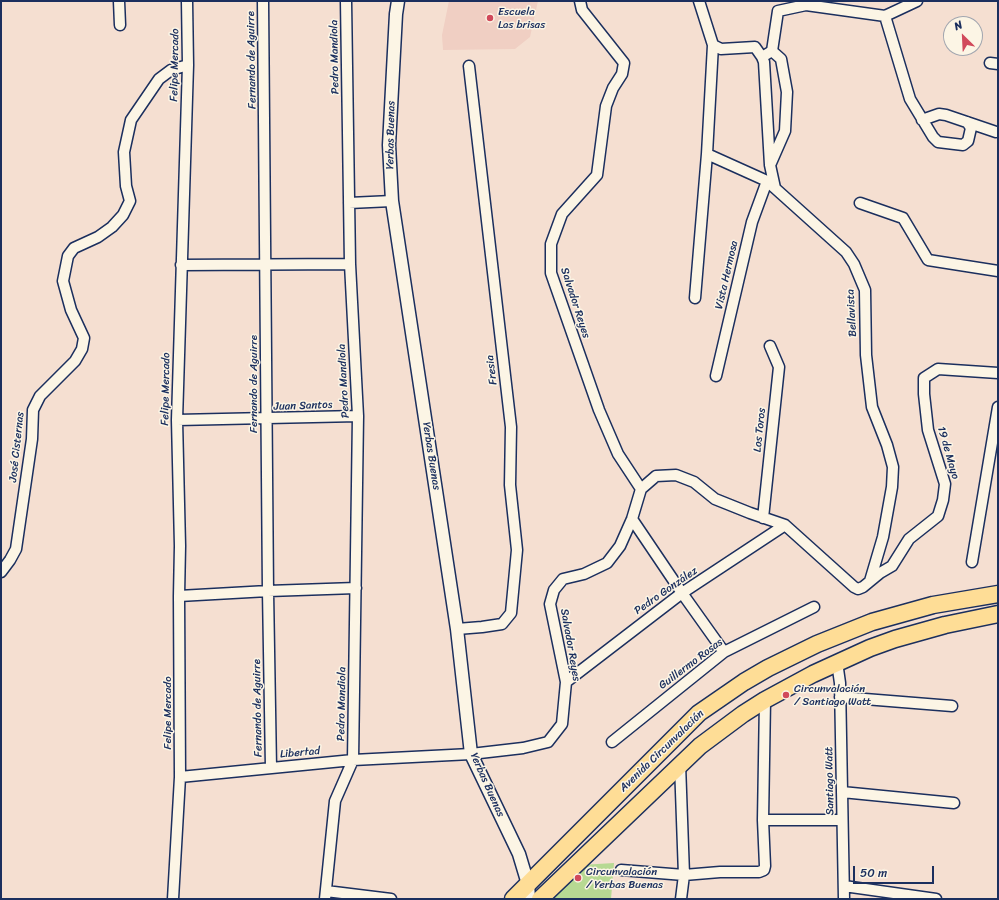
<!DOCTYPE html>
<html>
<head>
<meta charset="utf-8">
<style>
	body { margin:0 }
	#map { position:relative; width:999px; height:900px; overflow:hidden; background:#f5dfd1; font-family:Sriracha,sans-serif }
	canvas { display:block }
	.frame { position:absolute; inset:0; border:2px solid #1b2f5e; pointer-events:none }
	.north { position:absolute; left:943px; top:16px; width:40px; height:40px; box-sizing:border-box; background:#fcf5e5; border:1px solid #a2a6af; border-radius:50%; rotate:336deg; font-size:11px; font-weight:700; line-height:16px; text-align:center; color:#1b2f5e }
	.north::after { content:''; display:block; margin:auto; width:14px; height:18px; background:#d1495b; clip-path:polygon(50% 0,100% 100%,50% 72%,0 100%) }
	.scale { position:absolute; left:853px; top:866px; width:81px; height:18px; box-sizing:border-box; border:2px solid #1b2f5e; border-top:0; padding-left:5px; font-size:12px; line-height:14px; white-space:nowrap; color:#1b2f5e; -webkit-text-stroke:3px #fcf5e5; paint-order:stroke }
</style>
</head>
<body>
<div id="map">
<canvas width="999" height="900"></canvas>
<div class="frame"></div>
<div class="north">N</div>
<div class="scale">50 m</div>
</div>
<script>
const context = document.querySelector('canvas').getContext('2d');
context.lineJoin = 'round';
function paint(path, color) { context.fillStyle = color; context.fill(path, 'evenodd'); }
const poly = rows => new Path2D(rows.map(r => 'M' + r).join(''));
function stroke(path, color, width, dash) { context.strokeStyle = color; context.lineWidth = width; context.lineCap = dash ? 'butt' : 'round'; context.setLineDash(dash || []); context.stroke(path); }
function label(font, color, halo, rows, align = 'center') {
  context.font = font + ' Sriracha,sans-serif'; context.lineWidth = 3; context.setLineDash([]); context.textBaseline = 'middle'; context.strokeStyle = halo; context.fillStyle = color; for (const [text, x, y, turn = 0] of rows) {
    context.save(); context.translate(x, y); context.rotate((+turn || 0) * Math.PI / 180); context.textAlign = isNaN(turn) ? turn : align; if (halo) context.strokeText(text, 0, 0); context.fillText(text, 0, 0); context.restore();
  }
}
paint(poly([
	[449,1,538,1,530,37,515,49,443,50,442,35]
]), '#f0cfc3');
paint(poly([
	[614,863,611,899,552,899,551,895,581,865]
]), '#b7d993');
const minor = poly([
	[119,1,120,25],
	[263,1,268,591,271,768],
	[580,1,582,10,624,63,622,74,613,88,606,106,597,175,562,214,551,244,551,273,599,410,618,454,641,489],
	[699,1,713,45,707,154,767,181,846,252,854,264,865,290,866,355,872,407,887,445,893,467,892,487,883,537,870,581],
	[885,16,910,99,933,137,938,142,963,145,968,141,971,128,967,122],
	[713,45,721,49,755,47,762,57,764,62,770,165,775,188],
	[762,57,772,51,778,11,806,5,885,16,917,1],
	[990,63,998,64],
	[922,120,939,114,946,115,996,132],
	[771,163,785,131,787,92,781,59,772,51],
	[349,203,392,201],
	[860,203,903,218,928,260,998,271],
	[181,265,350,264],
	[695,298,707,154],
	[716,376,752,222,767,181],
	[177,420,358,416],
	[763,518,779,367,770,346],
	[632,519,682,593,724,652],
	[972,562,998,407],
	[1,572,10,560,16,549,32,439,33,410,40,396,75,361,82,349,84,338,71,310,63,281,68,256,74,248,98,237,112,227,123,215,130,201,126,186,124,152,131,120,159,79,171,70,188,65],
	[179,596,268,591,356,588],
	[457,629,482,627,502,624,511,613,517,550,510,485,511,427,469,66],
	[837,662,840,683,844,899],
	[566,682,682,593,785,525],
	[840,697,952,706],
	[612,742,724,652,814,607],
	[680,764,684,875,681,899],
	[180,777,353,760,471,754,523,748,548,742,562,724,566,682,550,604,554,590,563,579,584,574,607,563,620,546,632,519,641,489,656,476,676,475,694,482,715,499,750,513,785,525,854,587,858,589,863,587,880,573,892,566,909,539,938,516,943,500,945,484,928,430,924,394,924,378,938,369,998,373],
	[842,792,954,803],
	[763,820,842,820],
	[621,870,684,875,720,872,759,872,764,870,765,866,763,820,765,700],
	[844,886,936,899],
	[326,891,391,899],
	[173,899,180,777,179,596,180,546,177,420,188,65,187,1],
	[325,899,335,801,353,760,358,416,350,264,346,1]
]);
const tertiary = poly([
	[398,1,396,14,389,145,392,201,457,629,471,754,519,854,528,884,529,899]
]);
const primary = poly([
	[513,899,699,713,744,682,768,668,817,644,872,622,933,605,998,594],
	[540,899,700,746,743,714,765,700,813,674,870,648,895,639,945,625,998,614]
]);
stroke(minor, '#1b2f5e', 13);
stroke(tertiary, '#1b2f5e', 15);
stroke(primary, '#1b2f5e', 19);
stroke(minor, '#fcf5e5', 10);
stroke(tertiary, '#fcf5e5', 12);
stroke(primary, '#fedd96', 16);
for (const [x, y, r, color] of [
	[490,18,4,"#d1495b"],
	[786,695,4,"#d1495b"],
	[578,878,4,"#d1495b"]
]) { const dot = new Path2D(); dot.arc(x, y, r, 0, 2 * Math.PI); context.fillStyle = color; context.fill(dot); stroke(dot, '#fcf5e5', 1.5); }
label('11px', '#1b2f5e', '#fcf5e5', [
	["Escuela",498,12],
	["Las brisas",498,25],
	["Circunvalación",794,689],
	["/ Santiago Watt",794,702],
	["Circunvalación",586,872],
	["/ Yerbas Buenas",586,885]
], 'left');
label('11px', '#1b2f5e', '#fcf5e5', [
	["Pedro Mandiola",335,57,-91],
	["Fernando de Aguirre",252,60,-91],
	["Felipe Mercado",175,65,-89],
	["Yerbas Buenas",391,135,-89],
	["Vista Hermosa",727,275,-77],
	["Salvador Reyes",575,303,72],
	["Bellavista",852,313,-93],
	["Fresia",492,370,-97],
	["Pedro Mandiola",344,381,-93],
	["Fernando de Aguirre",254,384,-90],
	["Felipe Mercado",166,389,-89],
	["Juan Santos",303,406,-2],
	["Los Toros",760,430,-84],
	["José Cisternas",17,447,-84],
	["19 de Mayo",948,453,74],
	["Yerbas Buenas",431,456,81],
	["Pedro González",666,591,-35],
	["Salvador Reyes",570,645,80],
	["Guillermo Rosas",691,664,-37],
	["Pedro Mandiola",342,704,-89],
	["Fernando de Aguirre",258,708,-91],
	["Felipe Mercado",168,713,-90],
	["Avenida Circunvalación",662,751,-44],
	["Libertad",300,753,-5],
	["Santiago Watt",830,781,-91],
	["Yerbas Buenas",487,785,66]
]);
</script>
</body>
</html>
